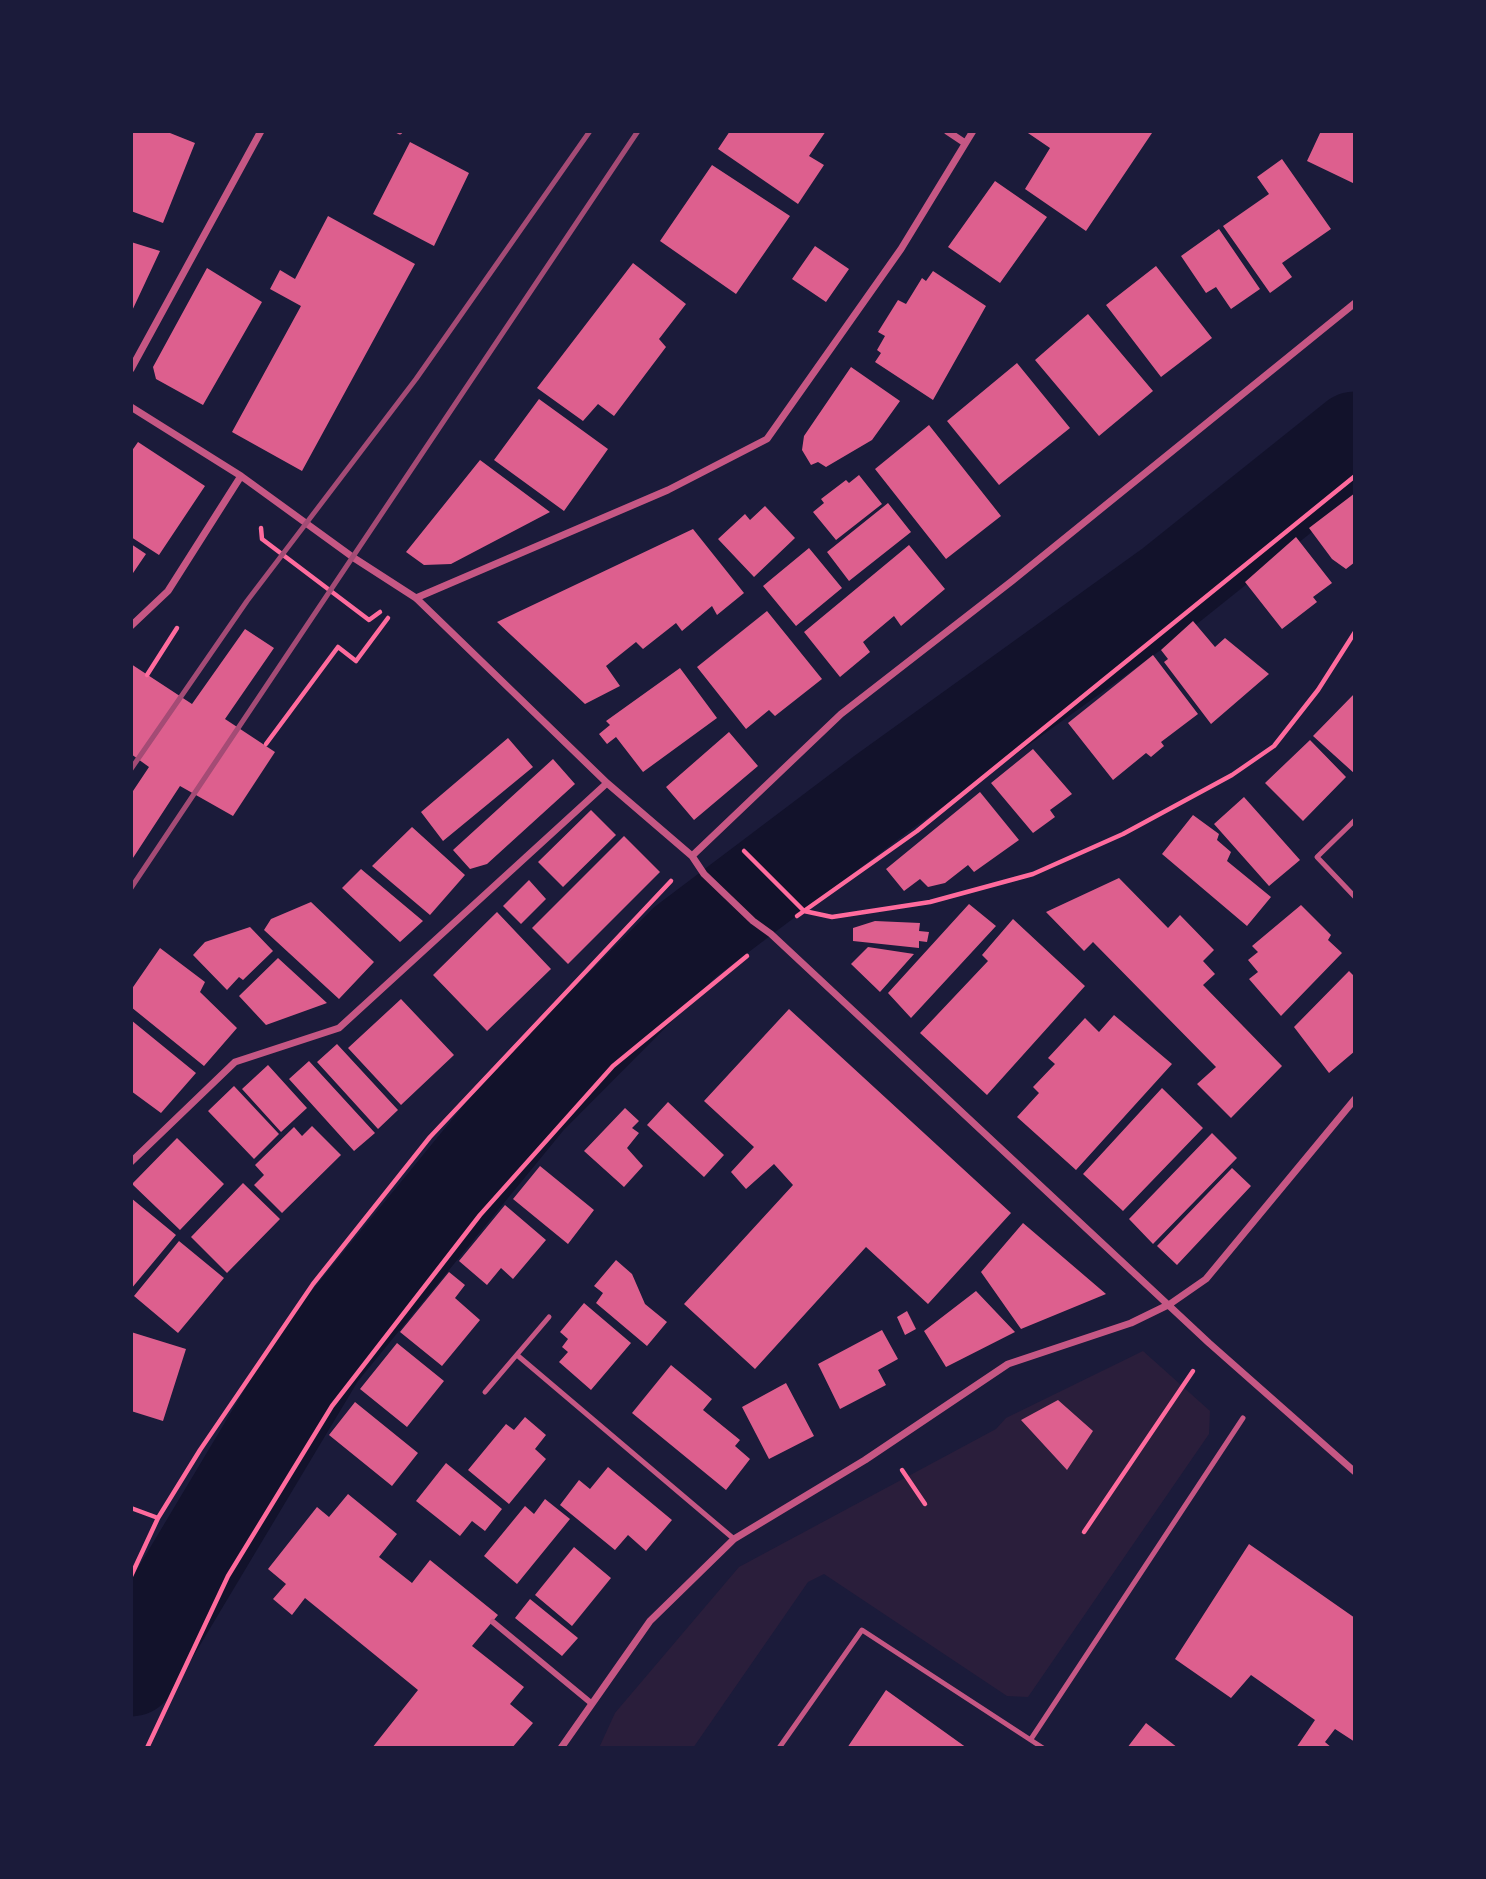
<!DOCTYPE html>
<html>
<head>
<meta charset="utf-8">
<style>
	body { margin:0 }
	#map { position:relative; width:1486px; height:1879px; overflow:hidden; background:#1b1b3a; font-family:Roboto,sans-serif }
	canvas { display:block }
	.frame { position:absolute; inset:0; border:133px solid #1b1b3a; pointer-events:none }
</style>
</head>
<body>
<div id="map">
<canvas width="1486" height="1879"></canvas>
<div class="frame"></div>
</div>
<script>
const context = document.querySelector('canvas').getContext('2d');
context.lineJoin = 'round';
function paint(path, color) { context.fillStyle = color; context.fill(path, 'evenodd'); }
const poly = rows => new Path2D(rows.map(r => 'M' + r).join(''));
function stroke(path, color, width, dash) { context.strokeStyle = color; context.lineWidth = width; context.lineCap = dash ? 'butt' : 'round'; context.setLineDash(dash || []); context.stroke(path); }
paint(poly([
	[1143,1351,1210,1411,1209,1434,1028,1697,1007,1696,824,1574,808,1582,693,1748,599,1748,615,1713,739,1567,996,1429,1006,1418]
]), '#2a1e3b');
stroke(poly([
	[131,1670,320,1354,529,1099,685,942,881,794,1170,586,1355,438]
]), '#12122b', 93);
paint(poly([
	[132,131,165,131,195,143,163,223,131,211],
	[730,131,826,131,809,156,824,165,798,204,718,149],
	[1025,131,1149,131,1152,133,1086,231,1025,189,1050,148],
	[1321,131,1355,131,1355,184,1307,161],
	[410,142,469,173,434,246,373,214],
	[1282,159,1331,229,1282,263,1292,277,1270,293,1223,226,1269,194,1257,177],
	[712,165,790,216,736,294,660,241],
	[995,181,1047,217,1000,283,948,247],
	[328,216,415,264,302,471,232,432,301,306,270,289,280,270,295,279],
	[1219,229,1260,289,1231,309,1216,287,1206,293,1181,256],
	[131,242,160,251,131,313],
	[815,246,849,269,826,302,792,279],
	[633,263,686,304,659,339,666,347,614,416,598,404,583,421,537,388],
	[1156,266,1212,338,1161,377,1106,305],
	[207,268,262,302,203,405,156,379,153,367],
	[933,271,986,306,933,400,875,362,881,353,877,350,885,336,878,332,898,300,906,304,922,278,926,281],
	[1088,314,1153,391,1099,436,1035,360],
	[1017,363,1070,428,999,485,947,421],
	[851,367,900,401,872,440,826,467,818,462,811,465,802,450,804,436],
	[539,399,608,449,564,511,494,460],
	[929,425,1001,516,946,559,875,469],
	[138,442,205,486,159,555,131,537,131,452],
	[480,460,550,512,451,564,424,565,406,552],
	[859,475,882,504,836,540,813,512,824,503,821,499,846,480,849,483],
	[1355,493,1355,562,1346,569,1332,559,1309,528],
	[888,503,911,532,849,581,827,552],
	[765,506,795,538,754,577,718,539,745,514,750,520],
	[693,529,744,593,717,615,712,606,682,631,676,623,643,649,636,642,606,666,620,686,585,704,497,622],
	[1296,537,1332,583,1313,597,1317,602,1282,629,1245,582],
	[131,544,146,554,131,576],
	[909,545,945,589,901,626,894,616,863,642,870,652,840,677,804,632],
	[809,548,842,588,796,626,763,586],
	[767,611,822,679,775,716,769,710,746,729,697,667],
	[1193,621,1215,647,1225,638,1269,674,1211,724,1164,662,1168,659,1161,650],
	[245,629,274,648,225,719,275,752,233,816,180,786,131,861,131,794,149,767,131,754,131,664,192,704],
	[1153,655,1198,714,1161,742,1164,746,1151,757,1146,753,1113,780,1068,723],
	[680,668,717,718,643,772,616,737,607,744,599,734,610,725,606,721],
	[1355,693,1355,774,1313,736],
	[729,732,758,766,694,820,666,787],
	[508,738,533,767,443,841,421,812],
	[1310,740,1346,777,1303,821,1265,783],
	[1033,749,1072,794,1050,810,1055,817,1033,833,991,783],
	[553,759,575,784,487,864,470,869,453,850],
	[980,792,1019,840,974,872,968,865,945,883,928,887,920,879,904,891,886,869],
	[1244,797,1300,860,1269,886,1214,824],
	[591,810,616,835,563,887,538,862],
	[1193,815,1219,834,1217,840,1231,852,1227,861,1271,897,1247,926,1162,854],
	[412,827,465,875,430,915,372,866],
	[624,836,660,872,568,964,532,928],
	[361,869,423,921,400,942,342,888],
	[1119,878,1168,928,1180,915,1214,950,1203,961,1215,974,1203,985,1282,1066,1231,1118,1197,1084,1216,1067,1093,942,1084,951,1046,912],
	[529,880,546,899,521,924,503,906],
	[311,902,374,962,339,999,264,930,271,919],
	[969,904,996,926,911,1018,888,993],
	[1301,905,1331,935,1328,940,1342,953,1281,1016,1249,979,1258,972,1248,960,1258,952,1252,946],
	[497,912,551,969,487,1031,433,975],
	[1013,919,1085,986,987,1095,920,1033,988,961,982,955],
	[875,921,920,923,919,931,929,932,927,942,919,941,919,948,853,941,853,928],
	[250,927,273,951,243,980,239,977,227,990,193,955,205,942],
	[868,947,914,954,880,992,851,964],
	[160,948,205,982,200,992,237,1028,204,1066,131,1007,131,990],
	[278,958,327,1003,266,1025,239,996],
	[1349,971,1355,977,1355,1051,1329,1073,1294,1027],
	[401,999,454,1055,401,1105,348,1048],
	[789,1009,1011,1213,928,1304,866,1247,755,1369,684,1304,793,1185,774,1164,746,1189,731,1172,754,1147,704,1101],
	[1114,1015,1172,1064,1076,1170,1017,1117,1039,1093,1033,1087,1055,1064,1048,1058,1085,1018,1099,1032],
	[131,1020,196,1073,161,1113,131,1091],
	[337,1044,398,1110,378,1129,317,1062],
	[309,1061,375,1133,354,1151,289,1079],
	[268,1065,307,1108,281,1132,242,1089],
	[234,1086,279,1134,254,1159,208,1111],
	[1162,1088,1203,1128,1123,1211,1083,1174],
	[668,1102,724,1155,704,1177,647,1125],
	[625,1108,639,1121,632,1128,639,1133,627,1148,643,1166,624,1187,584,1151],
	[312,1126,341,1155,282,1213,254,1185,264,1175,255,1165,294,1127,302,1136],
	[1212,1133,1237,1158,1153,1244,1129,1219],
	[177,1138,224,1184,180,1230,132,1184],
	[540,1166,594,1210,568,1244,513,1199],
	[1232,1168,1251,1186,1177,1265,1157,1246],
	[243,1183,280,1219,227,1273,191,1237],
	[131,1198,176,1235,131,1289],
	[505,1205,546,1240,513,1279,501,1268,487,1285,459,1261],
	[1023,1223,1106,1294,1021,1329,981,1272],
	[179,1241,224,1278,178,1333,134,1296],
	[616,1260,632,1274,645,1304,667,1322,647,1346,596,1303,603,1293,594,1286],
	[449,1272,465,1285,455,1298,480,1320,442,1366,400,1332],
	[976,1291,1015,1332,946,1367,924,1331],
	[584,1303,631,1343,591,1390,559,1362,568,1352,562,1347,568,1339,560,1332],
	[907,1311,916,1329,905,1335,897,1317],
	[882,1330,898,1359,878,1370,886,1385,840,1409,818,1364],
	[131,1332,186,1349,163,1421,131,1411],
	[397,1343,444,1381,407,1427,360,1389],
	[671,1365,712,1399,703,1410,740,1440,735,1446,750,1459,726,1490,632,1413],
	[786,1383,814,1436,769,1459,742,1407],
	[1058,1400,1093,1431,1067,1470,1021,1420],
	[355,1402,418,1453,392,1486,329,1435],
	[525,1417,546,1435,535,1449,546,1459,509,1504,468,1470,506,1424,514,1430],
	[446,1463,502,1509,485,1531,472,1521,460,1536,416,1501],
	[608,1467,672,1520,646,1551,628,1535,615,1550,560,1505,579,1480,590,1489],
	[348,1494,397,1534,379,1557,412,1583,430,1560,498,1615,472,1646,524,1687,510,1704,533,1723,512,1748,372,1748,418,1690,305,1598,292,1615,273,1599,286,1584,268,1569,317,1507,329,1517],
	[545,1499,570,1519,517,1584,484,1556,525,1506,534,1514],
	[1249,1544,1355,1618,1355,1742,1335,1729,1325,1742,1332,1748,1296,1748,1315,1720,1251,1675,1231,1698,1175,1659],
	[574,1547,611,1578,572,1626,535,1595],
	[530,1599,578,1638,562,1656,515,1618],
	[886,1690,967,1748,847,1748],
	[1146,1723,1178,1748,1127,1748]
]), '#dd5f8e');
stroke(poly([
	[261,528,262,539,369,620,380,612],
	[147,675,177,628],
	[266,744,338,647,356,661,388,618],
	[744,851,804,911,832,917,930,902,1033,874,1123,834,1232,775,1274,746,1318,690,1355,632],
	[797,916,917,831,1355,476],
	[902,1470,925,1504],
	[131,1508,158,1518],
	[1084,1532,1193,1371],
	[131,1576,158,1518,200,1450,313,1284,430,1137,671,881],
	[147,1748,228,1576,332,1406,480,1215,613,1066,747,956]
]), '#ff6b9d', 4.5);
stroke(poly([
	[398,131,400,132],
	[1355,820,1317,857,1355,897],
	[517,1355,734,1539],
	[485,1392,549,1317],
	[1031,1739,1243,1418],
	[779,1748,862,1630,1043,1748]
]), '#c65784', 5);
stroke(poly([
	[493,1622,591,1703]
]), '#c65784', 6);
stroke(poly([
	[947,131,965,143],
	[131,369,261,131],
	[131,407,241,476,354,558,416,598,607,783,692,856,704,874,753,921,771,934,1209,1343,1355,1472],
	[416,598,668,490,767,439,901,249,973,131],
	[131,626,168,591,241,476],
	[692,856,841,714,1012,581,1355,303],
	[131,1162,235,1062,339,1028,607,783],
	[561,1748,650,1621,734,1539,865,1460,1008,1364,1131,1323,1170,1304,1206,1279,1355,1099]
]), '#c65784', 7);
stroke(poly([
	[131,769,247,601,416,379,590,131],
	[131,888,638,131]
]), '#a44b75', 5);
</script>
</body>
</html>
